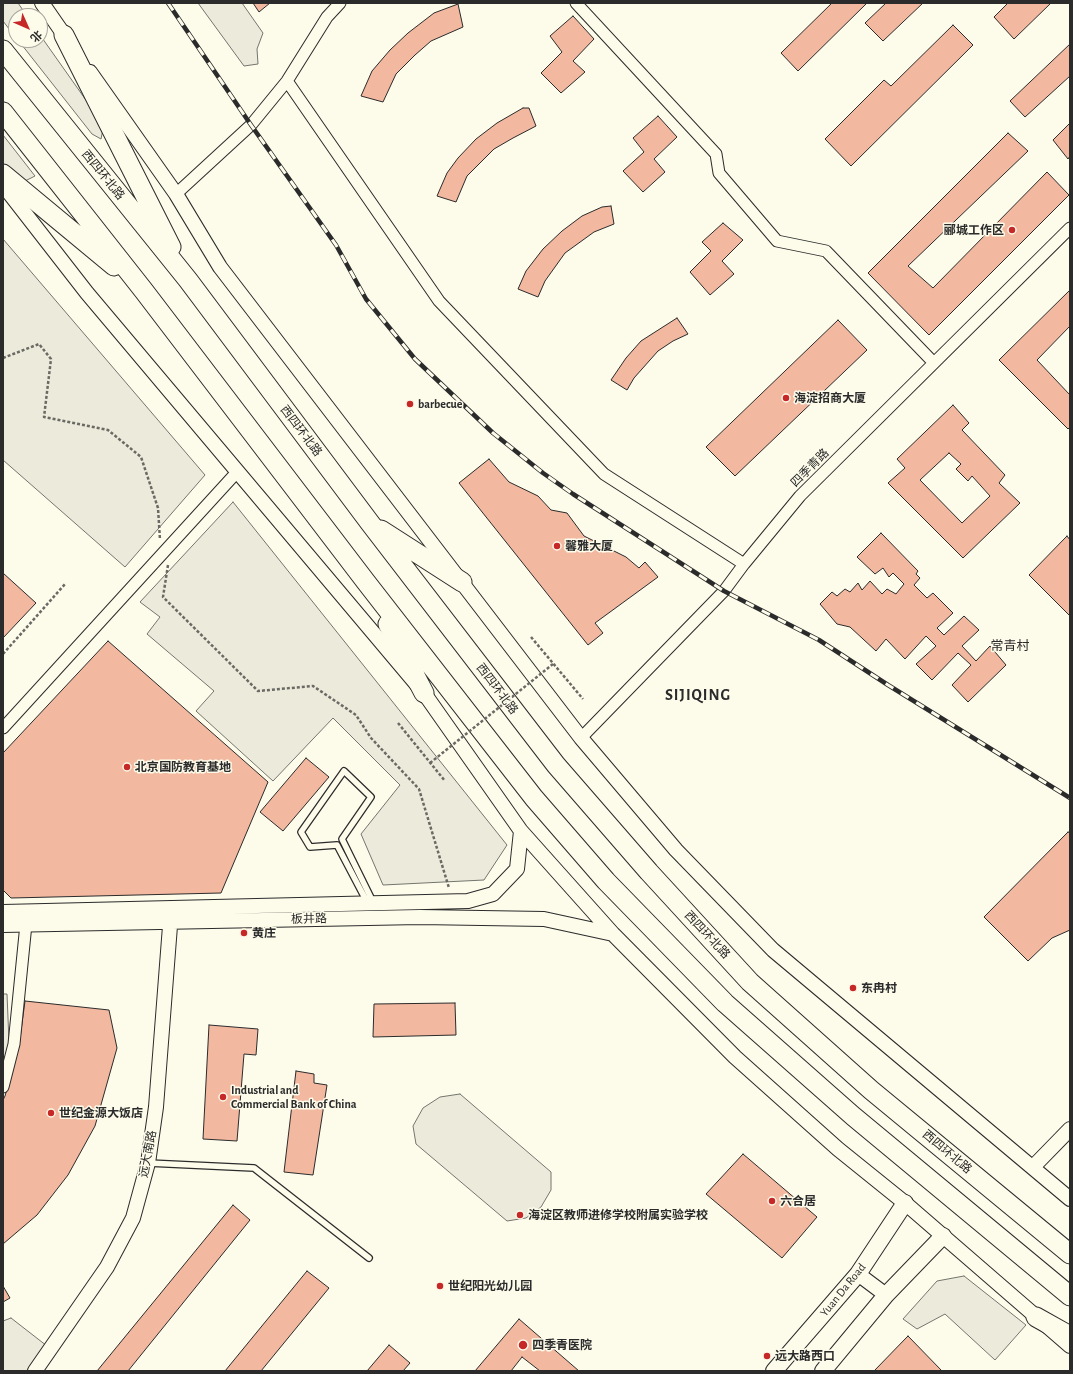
<!DOCTYPE html>
<html>
<head>
<meta charset="utf-8">
<style>
	body { margin:0 }
	#map { position:relative; width:1073px; height:1374px; overflow:hidden; background:#fdfbea; font-family:"Alegreya Sans","Noto Sans SC",sans-serif }
	canvas { display:block }
	.frame { position:absolute; inset:0; border:4px solid #2b2b2b; pointer-events:none }
	.north { position:absolute; left:8px; top:8px; width:40px; height:40px; box-sizing:border-box; background:#fdfbea; border:1px solid #a9a89e; border-radius:50%; rotate:135deg; font-size:11px; font-weight:700; line-height:16px; text-align:center; color:#2b2b2b }
	.north::after { content:''; display:block; margin:auto; width:14px; height:18px; background:#c62828; clip-path:polygon(50% 0,100% 100%,50% 72%,0 100%) }
</style>
</head>
<body>
<div id="map">
<canvas width="1073" height="1374"></canvas>
<div class="frame"></div>
<div class="north">北</div>
</div>
<script>
const context = document.querySelector('canvas').getContext('2d');
context.lineJoin = 'round';
function paint(path, color) { context.fillStyle = color; context.fill(path, 'evenodd'); }
const poly = rows => new Path2D(rows.map(r => 'M' + r).join(''));
function stroke(path, color, width, dash) { context.strokeStyle = color; context.lineWidth = width; context.lineCap = dash ? 'butt' : 'round'; context.setLineDash(dash || []); context.stroke(path); }
function label(font, color, halo, rows, align = 'center') {
  context.font = font + ' "Alegreya Sans","Noto Sans SC",sans-serif'; context.lineWidth = 3; context.setLineDash([]); context.textBaseline = 'middle'; context.strokeStyle = halo; context.fillStyle = color; for (const [text, x, y, turn = 0] of rows) {
    context.save(); context.translate(x, y); context.rotate((+turn || 0) * Math.PI / 180); context.textAlign = isNaN(turn) ? turn : align; if (halo) context.strokeText(text, 0, 0); context.fillText(text, 0, 0); context.restore();
  }
}
const green = poly([
	[3,3,18,3,27,16,16,16,16,38,3,21,3,3],
	[40,35,88,103,103,129,101,139,92,134,18,40,40,40,40,35],
	[3,135,35,176,23,182,3,163,3,135],
	[3,239,205,475,125,567,3,460,3,239],
	[233,502,507,845,484,880,383,885,361,834,400,785,333,718,273,781,196,711,214,691,147,634,160,617,140,602,233,502],
	[460,1094,551,1172,551,1190,541,1207,526,1218,507,1221,416,1144,413,1126,423,1108,440,1097,460,1094],
	[964,1276,1026,1325,995,1360,945,1314,917,1329,903,1319,937,1281,964,1276]
]);
paint(green, '#ecebdb');
stroke(green, '#74746e', 1);
const parking = poly([
	[198,3,242,3,263,33,257,49,258,64,244,66,198,3],
	[3,994,7,994,9,1042,3,1079,3,994],
	[11,1318,47,1346,28,1371,3,1371,3,1321,11,1318]
]);
paint(parking, '#eceadb');
stroke(parking, '#74746e', 1);
const building = poly([
	[253,3,270,3,259,12,253,3],
	[832,3,867,3,798,71,781,53,832,3],
	[886,3,923,3,883,41,865,23,886,3],
	[1008,3,1051,3,1014,39,994,17,1008,3],
	[458,4,463,27,431,41,415,55,396,74,383,102,361,96,372,71,390,50,408,33,434,13,458,4],
	[573,16,594,39,573,61,585,72,561,93,541,73,562,52,550,36,573,16],
	[953,25,973,45,851,166,825,139,884,80,891,86,953,25],
	[1070,44,1070,76,1025,117,1010,101,1070,44],
	[523,108,529,108,536,126,513,138,494,149,467,176,456,202,437,196,447,173,458,158,476,139,497,123,523,108],
	[658,116,677,137,654,159,665,172,643,192,623,171,644,152,633,138,658,116],
	[1070,123,1070,156,1068,159,1053,140,1070,123],
	[1008,133,1028,151,908,266,933,288,1047,172,1069,195,929,335,868,273,1008,133],
	[611,206,614,224,594,232,565,253,545,281,538,297,518,289,526,271,543,249,562,231,582,216,602,207,611,206],
	[723,223,743,240,722,261,734,274,710,295,690,272,711,251,702,242,723,223],
	[1070,290,1070,326,1037,360,1070,395,1070,427,1068,429,999,360,1070,290],
	[677,318,688,334,673,341,658,351,634,378,627,390,611,380,626,358,641,341,677,318],
	[838,320,867,350,735,476,706,447,838,320],
	[953,405,969,423,962,430,1005,475,999,483,1020,503,963,558,888,483,905,468,897,459,953,405],
	[949,453,961,464,956,469,968,481,972,476,990,496,962,523,920,480,949,453],
	[489,459,509,482,538,496,551,510,567,513,584,536,626,557,639,568,645,562,658,577,595,623,603,633,588,645,459,483,489,459],
	[881,533,918,571,916,574,920,578,914,585,927,598,933,593,953,613,937,628,944,635,964,616,979,630,962,646,976,661,990,646,1006,665,968,702,952,685,971,665,958,653,932,680,916,664,936,646,926,636,905,659,886,639,876,651,850,627,837,624,820,604,832,592,837,596,845,589,850,592,858,583,862,590,870,581,882,594,887,589,896,594,904,584,893,573,889,577,883,568,875,574,857,557,881,533],
	[1067,536,1070,540,1070,616,1029,575,1067,536],
	[3,573,36,603,3,638,3,573],
	[108,641,268,782,221,893,11,898,3,890,3,753,108,641],
	[306,758,329,777,283,831,260,812,306,758],
	[1068,832,1070,833,1070,930,1052,938,1028,961,984,917,1068,832],
	[25,1001,109,1010,117,1048,95,1126,68,1175,37,1215,3,1244,3,1100,5,1096,19,1046,25,1001],
	[455,1003,456,1035,373,1037,374,1004,455,1003],
	[209,1025,258,1029,256,1055,244,1054,237,1141,203,1139,209,1025],
	[296,1071,314,1074,314,1083,327,1085,313,1175,284,1172,296,1071],
	[743,1154,817,1217,782,1258,706,1194,743,1154],
	[233,1205,250,1220,128,1371,97,1371,233,1205],
	[307,1271,329,1288,261,1371,225,1371,307,1271],
	[3,1286,10,1298,3,1302,3,1286],
	[519,1319,579,1371,475,1371,519,1319],
	[908,1336,942,1371,874,1371,908,1336],
	[389,1345,410,1363,403,1371,367,1371,389,1345],
	[522,1357,540,1371,511,1371,522,1357]
]);
paint(building, '#f2b8a0');
stroke(building, '#2b2b2b', 1);
const service = poly([
	[367,902,337,845,310,847,301,832,344,771,371,797,342,839,373,902],
	[148,1163,254,1168,369,1258]
]);
const minor = poly([
	[576,3,716,154,719,173,777,241,826,251,934,363],
	[287,81,439,301,604,474,744,564],
	[176,194,251,125,287,81,327,17,340,3],
	[3,728,237,472],
	[581,738,724,591,744,564,800,496,1070,228],
	[3,1087,14,1044,26,924]
]);
const tertiary = poly([
	[42,3,69,42],
	[90,72,176,194,220,267,581,738,676,850,773,950,1070,1199],
	[3,185,87,293,424,693,521,831,613,934,735,1057,838,1149,905,1203,1070,1346],
	[3,912,468,901,493,894,517,869,521,831],
	[3,925,420,917,544,919,613,934],
	[1033,1167,1070,1129],
	[858,1274,886,1295],
	[35,1371,107,1267,133,1218,148,1163,156,1107,171,913]
]);
const secondary = poly([
	[774,1371,858,1274,905,1203],
	[823,1371,886,1295,943,1236]
]);
const trunk = poly([
	[64,35,171,247],
	[3,50,188,280,370,523,556,765,649,872,750,982,871,1090,1070,1254],
	[3,112,144,291,366,582,534,798,606,881,725,1003,853,1116,1070,1296],
	[3,174,114,266],
	[381,530,462,582],
	[388,624,424,693],
	[1036,1317,1070,1336]
]);
stroke(service, '#2b2b2b', 8);
stroke(minor, '#2b2b2b', 13);
stroke(tertiary, '#2b2b2b', 16);
stroke(secondary, '#2b2b2b', 18);
stroke(trunk, '#2b2b2b', 21);
stroke(poly([
	[3,358,39,344,51,359,44,417,108,430,141,457,158,508,160,540],
	[168,565,163,597,258,691,313,686,356,715,371,738,419,789,449,888],
	[531,637,583,699],
	[3,654,66,583],
	[398,723,445,781]
]), '#6a6964', 2.5, [3, 2]);
stroke(service, '#fdfbea', 5.5);
stroke(minor, '#fdfbea', 11);
stroke(tertiary, '#fdfbea', 14);
stroke(secondary, '#fdfbea', 16);
stroke(trunk, '#fdfbea', 19);
const rail = poly([
	[168,3,251,125,336,245,366,299,415,359,493,433,543,473,573,494,724,591,819,640,888,685,1070,798]
]);
stroke(rail, '#2b2b2b', 4.5);
stroke(rail, '#fdfbea', 3, [9]);
stroke(poly([
	[430,763,553,664]
]), '#6a6964', 2.5, [3, 2]);
for (const [x, y, r, color] of [
	[1012,230,4,"#c62828"],
	[786,398,4,"#c62828"],
	[410,404,4,"#c62828"],
	[557,546,4,"#c62828"],
	[127,767,4,"#c62828"],
	[244,933,4,"#c62828"],
	[853,988,4,"#c62828"],
	[223,1097,4,"#c62828"],
	[51,1113,4,"#c62828"],
	[772,1201,4,"#c62828"],
	[520,1215,4,"#c62828"],
	[440,1286,4,"#c62828"],
	[523,1345,5,"#c62828"],
	[767,1356,4,"#c62828"]
]) { const dot = new Path2D(); dot.arc(x, y, r, 0, 2 * Math.PI); context.fillStyle = color; context.fill(dot); stroke(dot, '#fdfbea', 1.5); }
label('12px', '#2b2b2b', '#fdfbea', [
	["西四环北路",103,175,51],
	["西四环北路",301,431,53],
	["四季青路",810,468,-45],
	["西四环北路",497,689,53],
	["板井路",309,919,-1],
	["西四环北路",707,935,47],
	["西四环北路",947,1152,40],
	["远大南路",148,1154,-79],
	["Yuan Da Road",843,1290,-51]
]);
label('bold 12px', '#2b2b2b', '#fdfbea', [
	["郦城工作区",1004,230,"right"],
	["海淀招商大厦",794,398],
	["barbecue",418,404],
	["馨雅大厦",565,546],
	["北京国防教育基地",135,767],
	["黄庄",252,933],
	["东冉村",861,988],
	["Industrial and",231,1090],
	["Commercial Bank of China",231,1104],
	["世纪金源大饭店",59,1113],
	["六合居",780,1201],
	["海淀区教师进修学校附属实验学校",528,1215],
	["世纪阳光幼儿园",448,1286],
	["四季青医院",532,1345],
	["远大路西口",775,1356]
], 'left');
label('13px', '#2b2b2b', '#fdfbea', [
	["常青村",1010,646]
]);
context.letterSpacing = '1px';
label('bold 16px', '#2b2b2b', '#fdfbea', [
	["SIJIQING",698,695]
]);
context.letterSpacing = '0px';
</script>
</body>
</html>
